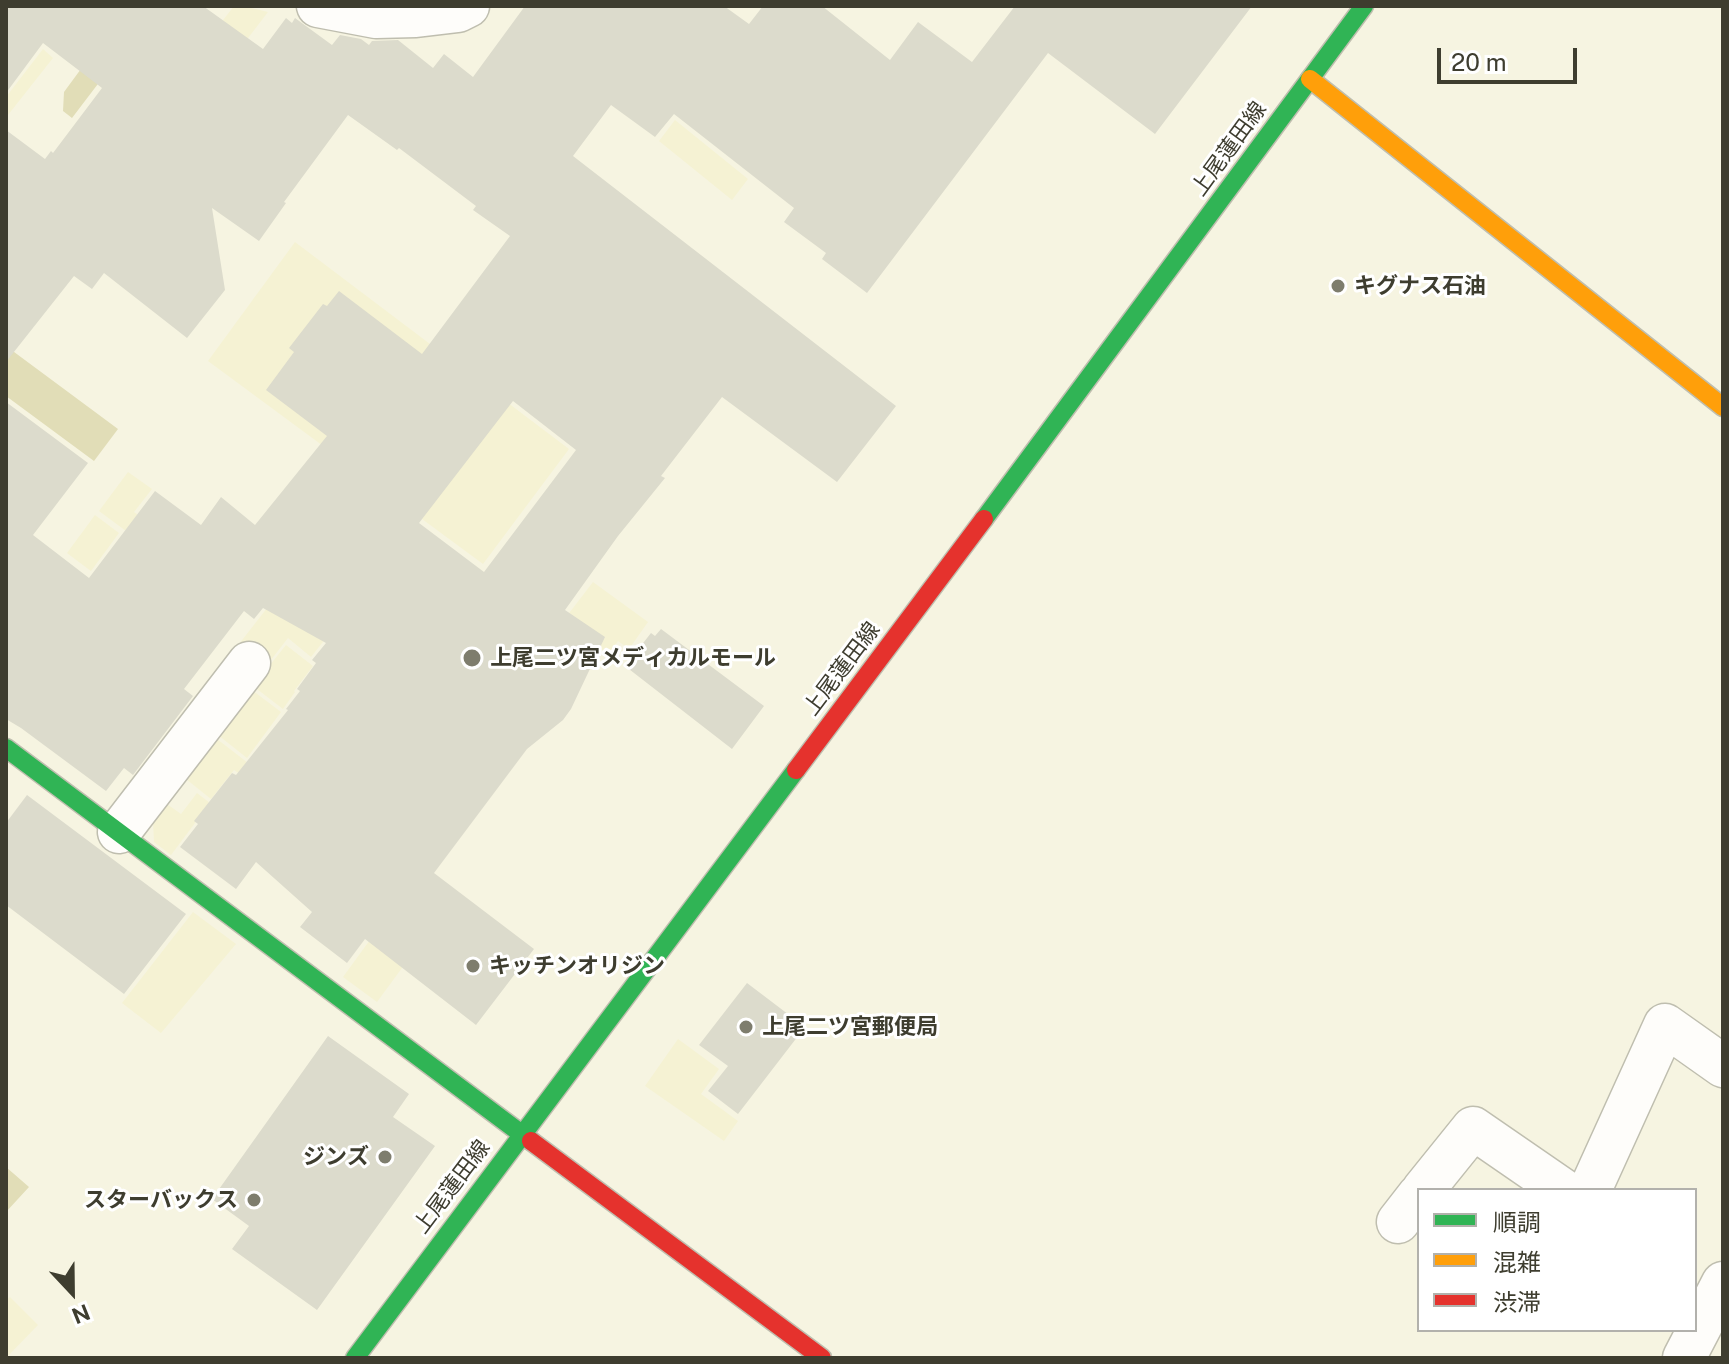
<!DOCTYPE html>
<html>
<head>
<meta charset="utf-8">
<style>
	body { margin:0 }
	#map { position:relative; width:1729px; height:1364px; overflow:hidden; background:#f6f4e1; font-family:"Public Sans","Noto Sans JP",sans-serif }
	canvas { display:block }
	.frame { position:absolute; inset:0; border:8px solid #3e3d2f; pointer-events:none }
	.legend { position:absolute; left:1417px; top:1188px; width:280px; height:144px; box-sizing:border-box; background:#fff; border:2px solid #b2b1ac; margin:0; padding:10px 14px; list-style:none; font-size:24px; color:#3e3d2f }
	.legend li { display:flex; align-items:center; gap:16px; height:40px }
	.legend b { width:40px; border:2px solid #b2b1ac }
	.north { position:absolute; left:32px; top:1252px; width:80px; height:80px; -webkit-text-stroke:6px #fff; paint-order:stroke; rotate:158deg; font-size:22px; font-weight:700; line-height:32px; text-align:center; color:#3e3d2f }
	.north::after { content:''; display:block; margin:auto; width:28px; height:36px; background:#3e3d2f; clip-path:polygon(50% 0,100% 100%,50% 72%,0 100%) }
	.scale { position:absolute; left:1437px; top:48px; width:140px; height:36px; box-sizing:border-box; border:4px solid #3e3d2f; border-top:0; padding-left:10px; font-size:24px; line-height:28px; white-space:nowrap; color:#3e3d2f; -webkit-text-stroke:6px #fff; paint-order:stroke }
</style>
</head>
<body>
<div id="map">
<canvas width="1729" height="1364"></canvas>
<div class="frame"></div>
<ul class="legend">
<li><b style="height:10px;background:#30b455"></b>順調</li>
<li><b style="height:10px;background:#ff9f0a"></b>混雑</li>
<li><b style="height:10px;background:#e5322d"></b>渋滞</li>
</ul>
<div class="north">N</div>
<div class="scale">20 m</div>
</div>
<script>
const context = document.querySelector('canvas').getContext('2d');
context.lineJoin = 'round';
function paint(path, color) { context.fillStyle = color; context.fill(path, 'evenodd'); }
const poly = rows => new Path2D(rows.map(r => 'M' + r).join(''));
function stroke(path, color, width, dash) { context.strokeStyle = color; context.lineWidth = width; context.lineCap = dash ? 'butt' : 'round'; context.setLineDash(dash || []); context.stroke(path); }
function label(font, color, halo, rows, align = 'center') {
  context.font = font + ' "Public Sans","Noto Sans JP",sans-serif'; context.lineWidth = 6; context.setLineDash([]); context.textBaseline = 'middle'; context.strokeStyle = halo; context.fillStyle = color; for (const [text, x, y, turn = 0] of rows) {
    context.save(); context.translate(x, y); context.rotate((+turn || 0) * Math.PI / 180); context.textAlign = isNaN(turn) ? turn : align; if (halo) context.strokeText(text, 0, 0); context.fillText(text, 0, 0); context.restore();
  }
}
paint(poly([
	[234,6,243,6,268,12,222,72,185,69],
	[43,49,53,58,8,115,6,114,6,97],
	[675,120,748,179,732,200,659,141],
	[295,242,569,449,483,564,208,361],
	[128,472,152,489,134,512,138,515,126,531,99,511],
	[95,515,119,533,91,571,67,553],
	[593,582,648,622,629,649,618,641,609,655,563,621],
	[271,603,334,628,311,657,288,638,267,665,239,644],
	[286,645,313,666,294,691,295,692,283,709,253,686],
	[252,690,281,712,247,758,218,735],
	[217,739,248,763,240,774,234,770,211,799,186,779],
	[197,793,210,803,171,855,154,842,153,821,167,804,181,814],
	[423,867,457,893,377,1002,343,977],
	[193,912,236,944,161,1033,122,1003],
	[678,1039,719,1069,701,1094,738,1121,724,1141,645,1086],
	[10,1297,38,1325,6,1358,6,1300]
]), '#f5f2d3');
paint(poly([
	[89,58,107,72,72,118,63,111,64,92],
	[6,346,118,429,94,461,6,396],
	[6,1167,29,1187,6,1212]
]), '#e1ddb7');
paint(poly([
	[6,6,203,6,263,49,286,18,292,23,295,18,332,45,340,35,361,39,369,45,372,41,398,40,433,68,444,54,473,77,525,6,724,6,749,24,763,6,822,6,890,60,918,22,972,62,1015,6,1252,6,1155,134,1048,53,867,293,822,259,826,253,784,222,794,208,674,114,655,137,611,105,573,156,896,406,837,482,722,397,661,476,665,478,618,536,565,610,605,637,571,709,563,720,527,749,434,873,534,949,476,1025,365,939,347,963,300,927,312,912,256,862,236,889,180,847,198,824,194,821,232,773,236,775,288,710,286,709,300,691,297,689,316,663,312,660,326,643,263,608,254,619,244,611,184,689,193,696,133,775,124,768,106,791,21,728,6,719,6,402,88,463,33,535,89,578,155,491,201,525,221,497,255,525,327,436,266,390,294,352,289,348,323,304,327,306,339,291,422,354,510,236,473,210,476,206,399,148,397,150,348,115,284,202,286,203,259,241,212,208,225,290,187,338,104,273,92,289,74,276,6,362,6,130,45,159,51,151,53,153,102,88,43,43,6,93],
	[513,401,576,450,484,572,419,523],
	[661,629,764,706,732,749,625,666,651,633,655,636],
	[27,795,186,914,124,994,6,905,6,823],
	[747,983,805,1027,738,1114,708,1091,728,1066,699,1045],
	[328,1036,409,1094,393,1117,435,1146,317,1310,232,1249,249,1226,212,1199]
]), '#dcdbcc');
const street = poly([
	[318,6,376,17,416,16,458,11,468,6],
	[119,832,249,663],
	[1423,1190,1473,1128,1563,1190],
	[1590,1190,1665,1025,1723,1066],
	[1398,1222,1419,1195],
	[1684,1358,1723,1283]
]);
const fast = poly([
	[984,519,1364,6],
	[6,748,531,1141],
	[355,1358,796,770]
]);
const slow = poly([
	[1310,79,1723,407]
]);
const jam = poly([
	[796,770,984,519],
	[531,1141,822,1358]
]);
stroke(street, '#bfbeaf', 45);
stroke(fast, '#bfbeaf', 21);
stroke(slow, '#bfbeaf', 21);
stroke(jam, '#bfbeaf', 21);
stroke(street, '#fefdfa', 42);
stroke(fast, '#30b455', 18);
stroke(slow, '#ff9f0a', 18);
stroke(jam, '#e5322d', 18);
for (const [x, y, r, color] of [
	[1338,286,8,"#7e7d6d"],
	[472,658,10,"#7e7d6d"],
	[473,966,8,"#7e7d6d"],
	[746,1027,8,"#7e7d6d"],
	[385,1157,8,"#7e7d6d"],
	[254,1200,8,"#7e7d6d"]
]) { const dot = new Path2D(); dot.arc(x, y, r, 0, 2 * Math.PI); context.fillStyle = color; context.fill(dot); stroke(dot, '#fff', 3); }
label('22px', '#3e3d2f', '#fff', [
	["上尾蓮田線",1229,149,-54],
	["上尾蓮田線",842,669,-53],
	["上尾蓮田線",452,1187,-53]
]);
label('bold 22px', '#3e3d2f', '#fff', [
	["キグナス石油",1354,286],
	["上尾二ツ宮メディカルモール",490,658],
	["キッチンオリジン",489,966],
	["上尾二ツ宮郵便局",762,1027],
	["ジンズ",369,1157,"right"],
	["スターバックス",238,1200,"right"]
], 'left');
</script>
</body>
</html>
